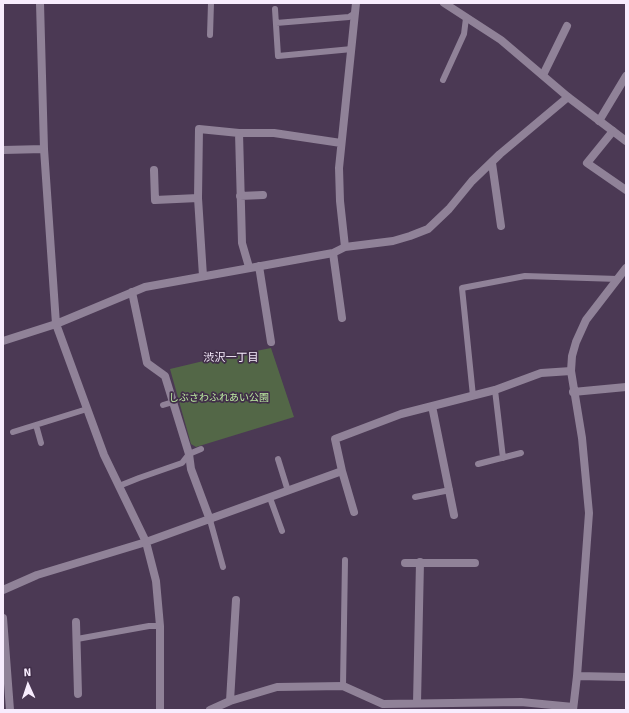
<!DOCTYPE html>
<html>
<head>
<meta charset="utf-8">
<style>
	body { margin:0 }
	#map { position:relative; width:629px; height:713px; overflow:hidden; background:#4b3954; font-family:Signika,sans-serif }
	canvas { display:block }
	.frame { position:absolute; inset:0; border:4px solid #f7ecfd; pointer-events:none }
	.north { position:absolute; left:8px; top:665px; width:40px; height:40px; -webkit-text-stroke:3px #412f49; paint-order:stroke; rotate:357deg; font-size:11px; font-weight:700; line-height:16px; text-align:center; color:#f7ecfd }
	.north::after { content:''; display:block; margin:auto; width:14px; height:18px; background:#f7ecfd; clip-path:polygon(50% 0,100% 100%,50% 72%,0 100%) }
</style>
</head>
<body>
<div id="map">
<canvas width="629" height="713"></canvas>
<div class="frame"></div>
<div class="north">N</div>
</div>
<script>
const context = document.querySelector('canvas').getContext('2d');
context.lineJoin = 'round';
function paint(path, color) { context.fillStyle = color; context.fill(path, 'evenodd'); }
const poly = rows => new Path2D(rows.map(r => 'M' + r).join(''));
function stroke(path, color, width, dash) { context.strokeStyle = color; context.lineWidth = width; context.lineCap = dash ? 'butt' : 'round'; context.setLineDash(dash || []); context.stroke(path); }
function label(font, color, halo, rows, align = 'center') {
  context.font = font + ' Signika,"Noto Sans JP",sans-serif'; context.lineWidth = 3.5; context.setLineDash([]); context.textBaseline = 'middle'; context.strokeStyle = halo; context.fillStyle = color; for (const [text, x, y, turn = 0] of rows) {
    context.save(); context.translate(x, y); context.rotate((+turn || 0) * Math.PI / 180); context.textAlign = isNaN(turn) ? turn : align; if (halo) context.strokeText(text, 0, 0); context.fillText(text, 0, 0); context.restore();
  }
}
paint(poly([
	[271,348,294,417,196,447,191,444,170,369,237,353,241,354]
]), '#536747');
stroke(poly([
	[275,9,278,56,352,49],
	[276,23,349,17,355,13],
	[210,35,211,3],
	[443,80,464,34,466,18],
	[495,390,503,458],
	[473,396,462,288,525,276,618,279],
	[163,405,173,402],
	[36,425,41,443],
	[13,432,87,409],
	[278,459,288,491],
	[478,464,521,453],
	[119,486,139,478,182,463,189,454,201,449],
	[415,497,450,490],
	[270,498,282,531],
	[210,520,223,567],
	[77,639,149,626,160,626],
	[343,686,345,560]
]), '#908298', 6);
stroke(poly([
	[40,3,44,149,56,324,104,455,146,542,156,581,160,626,160,710],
	[543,75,567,26],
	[599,121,626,76],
	[613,131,587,163,626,190],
	[3,150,44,149],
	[492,163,501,226],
	[154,170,155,200,198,198],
	[240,196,263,195],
	[345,247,340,201,339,168,356,3],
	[333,253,342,318],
	[259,266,271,342],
	[249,267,242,243,239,133,274,133,341,143],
	[203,276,198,198,199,129,239,133],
	[132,292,147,363,165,376,189,454,191,469,210,520],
	[3,341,56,324,145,287,333,253,345,247,393,241,410,236,428,229,449,209,472,181,500,154,568,97],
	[573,392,626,387],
	[432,406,454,515],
	[342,471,354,512],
	[405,563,475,563],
	[3,590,37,575,146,542,342,471,335,439,401,414,495,390,541,373,571,371],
	[3,618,10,710],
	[76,622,78,694],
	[577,676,626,677],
	[230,701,236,600],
	[417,703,420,562],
	[210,710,230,701,277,687,343,686,383,704,521,702,573,707],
	[573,710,577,676,589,513,582,438,571,371,572,356,576,342,586,320,626,268]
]), '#908298', 8);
stroke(poly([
	[444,3,501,40,568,97,626,141]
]), '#908298', 8);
label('10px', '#bceba0', '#412f49', [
	["しぶさわふれあい公園",219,398]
]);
label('11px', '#f7ecfd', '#412f49', [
	["渋沢一丁目",231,358]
]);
</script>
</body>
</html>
